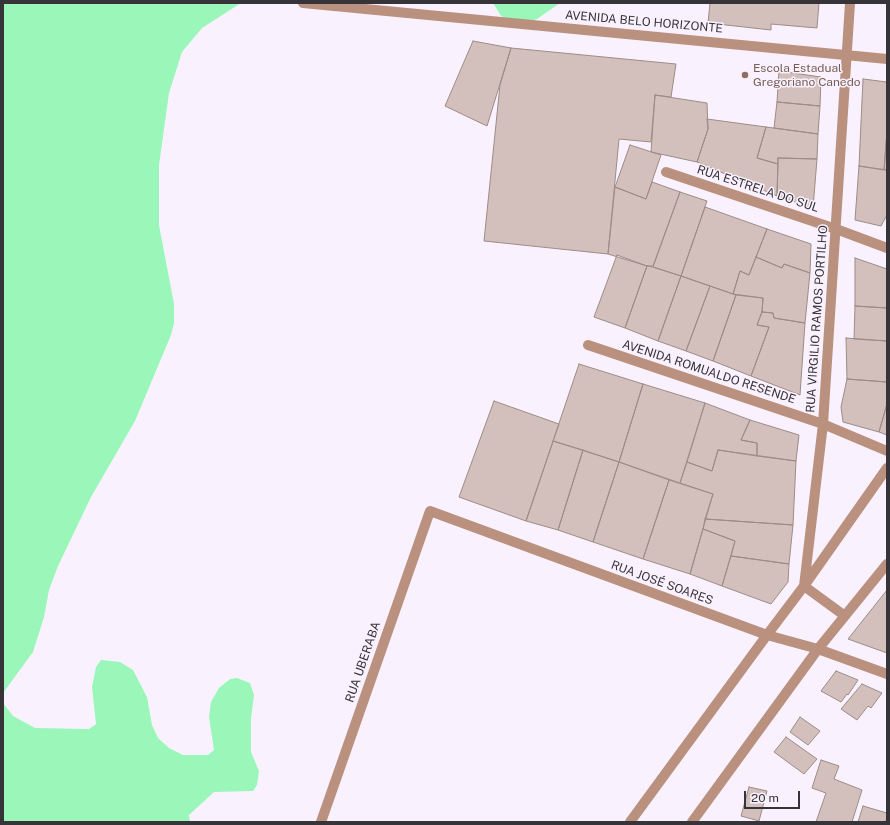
<!DOCTYPE html>
<html>
<head>
<meta charset="utf-8">
<style>
	body { margin:0 }
	#map { position:relative; width:890px; height:825px; overflow:hidden; background:#f9f2fe; font-family:"Public Sans",sans-serif }
	canvas { display:block }
	.frame { position:absolute; inset:0; border:4px solid #363339; pointer-events:none }
	.scale { position:absolute; left:744px; top:791px; width:56px; height:18px; box-sizing:border-box; border:2px solid #363339; border-top:0; padding-left:5px; font-size:12px; line-height:14px; white-space:nowrap; color:#363339; -webkit-text-stroke:3px #f9f2fe; paint-order:stroke }
</style>
</head>
<body>
<div id="map">
<canvas width="890" height="825"></canvas>
<div class="frame"></div>
<div class="scale">20 m</div>
</div>
<script>
const context = document.querySelector('canvas').getContext('2d');
context.lineJoin = 'round';
function paint(path, color) { context.fillStyle = color; context.fill(path, 'evenodd'); }
const poly = rows => new Path2D(rows.map(r => 'M' + r).join(''));
function stroke(path, color, width, dash) { context.strokeStyle = color; context.lineWidth = width; context.lineCap = dash ? 'butt' : 'round'; context.setLineDash(dash || []); context.stroke(path); }
function label(font, color, halo, rows, align = 'center') {
  context.font = font + ' "Public Sans",sans-serif'; context.lineWidth = 3; context.setLineDash([]); context.textBaseline = 'middle'; context.strokeStyle = halo; context.fillStyle = color; for (const [text, x, y, turn = 0] of rows) {
    context.save(); context.translate(x, y); context.rotate((+turn || 0) * Math.PI / 180); context.textAlign = isNaN(turn) ? turn : align; if (halo) context.strokeText(text, 0, 0); context.fillText(text, 0, 0); context.restore();
  }
}
paint(poly([
	[3,3,241,3,202,28,182,52,169,93,159,165,159,225,174,304,174,323,171,335,135,421,91,497,58,566,49,590,44,617,33,652,3,693],
	[493,3,560,3,537,19,525,23,512,21,501,16],
	[101,660,120,662,133,670,147,697,152,725,158,738,169,748,183,755,208,755,214,750,209,717,211,702,219,688,230,679,237,678,250,683,254,695,251,719,251,752,259,771,257,785,253,791,214,792,189,815,190,822,3,822,3,703,13,716,35,728,89,729,96,724,92,687,96,667]
]), '#9af6b9');
const building = poly([
	[710,3,819,3,817,28,771,24,771,30,708,23,710,3],
	[473,41,511,48,487,126,445,106,473,41],
	[511,48,676,64,671,97,655,95,651,142,619,139,608,254,484,241,500,85,511,48],
	[779,71,821,77,820,106,777,102,779,71],
	[863,79,887,82,887,132,884,170,859,166,863,79],
	[655,95,707,103,708,129,697,162,651,152,655,95],
	[777,102,820,106,818,134,774,128,777,102],
	[707,119,766,127,757,158,778,164,777,196,697,162,708,129,707,119],
	[766,127,818,134,817,159,778,158,778,164,757,158,766,127],
	[887,132,887,170,884,170,887,132],
	[630,145,661,155,646,199,615,187,630,145],
	[778,158,817,159,813,208,777,196,778,158],
	[859,166,887,170,887,215,881,226,855,220,859,166],
	[652,182,680,192,653,266,647,266,608,254,615,187,646,199,652,182],
	[680,192,707,201,681,276,653,267,680,192],
	[705,207,767,229,749,275,740,271,733,294,681,276,705,207],
	[767,229,811,244,810,273,784,264,782,268,756,257,767,229],
	[617,255,647,266,625,328,594,317,617,255],
	[756,257,782,268,784,264,810,273,805,323,774,318,773,313,762,312,763,298,733,294,740,271,749,275,756,257],
	[855,258,887,269,887,308,855,306,855,258],
	[647,266,653,267,681,276,658,341,625,328,647,266],
	[681,276,710,286,686,351,658,341,681,276],
	[710,286,736,295,713,361,686,351,710,286],
	[736,295,763,298,762,312,757,325,769,327,751,376,713,361,736,295],
	[855,306,887,308,887,341,854,339,855,306],
	[762,312,773,313,774,318,805,323,800,395,751,376,769,327,757,325,762,312],
	[846,338,887,341,887,382,847,379,846,338],
	[579,364,643,384,619,462,553,441,579,364],
	[847,379,887,382,887,404,879,432,843,422,841,407,847,379],
	[643,384,705,403,680,483,619,462,643,384],
	[494,401,559,424,526,521,459,497,494,401],
	[705,403,750,420,741,440,757,443,757,456,718,450,712,471,687,462,705,403],
	[887,404,887,435,879,432,887,404],
	[750,420,799,435,796,461,757,456,757,443,741,440,750,420],
	[553,441,583,450,558,530,526,521,553,441],
	[583,450,619,462,593,542,558,530,583,450],
	[718,450,796,461,793,525,705,519,713,494,680,483,687,462,712,471,718,450],
	[619,462,669,480,643,559,593,542,619,462],
	[669,480,713,494,690,574,643,559,669,480],
	[705,519,793,525,789,564,731,556,735,541,703,529,705,519],
	[703,529,735,541,722,586,690,574,703,529],
	[731,556,789,564,788,582,771,604,722,586,731,556],
	[887,590,887,653,848,639,887,590],
	[836,671,858,680,848,695,847,694,841,702,821,691,836,671],
	[862,684,882,693,871,708,868,706,857,720,841,709,862,684],
	[800,717,820,731,808,745,790,732,800,717],
	[786,737,817,759,804,774,774,752,786,737],
	[821,760,839,766,834,779,862,790,852,822,816,822,826,793,812,788,821,760],
	[749,787,767,791,759,821,741,816,749,787],
	[863,806,887,813,886,822,858,822,863,806]
]);
paint(building, '#d3c0bc');
stroke(building, '#9c8b86', 1);
stroke(poly([
	[303,3,887,59],
	[666,172,836,229,887,248],
	[588,345,823,424,887,451],
	[845,616,804,586,823,424,850,3],
	[321,822,430,511,767,635,818,649,887,674],
	[630,822,767,635,804,586,887,468],
	[692,822,818,649,887,564]
]), '#ba907e', 10);
for (const [x, y, r, color] of [
	[745,75,4,"#8d6e63"]
]) { const dot = new Path2D(); dot.arc(x, y, r, 0, 2 * Math.PI); context.fillStyle = color; context.fill(dot); stroke(dot, '#f9f2fe', 1.5); }
label('12px', '#363339', '#f9f2fe', [
	["AVENIDA BELO HORIZONTE",644,22,5],
	["RUA ESTRELA DO SUL",758,189,18],
	["RUA VIRGILIO RAMOS PORTILHO",817,319,-86],
	["AVENIDA ROMUALDO RESENDE",709,372,18],
	["RUA JOSÉ SOARES",662,583,20],
	["RUA UBERABA",363,662,-71]
]);
label('12px', '#785e54', '#f9f2fe', [
	["Escola Estadual",753,68],
	["Gregoriano Canedo",753,82]
], 'left');
</script>
</body>
</html>
